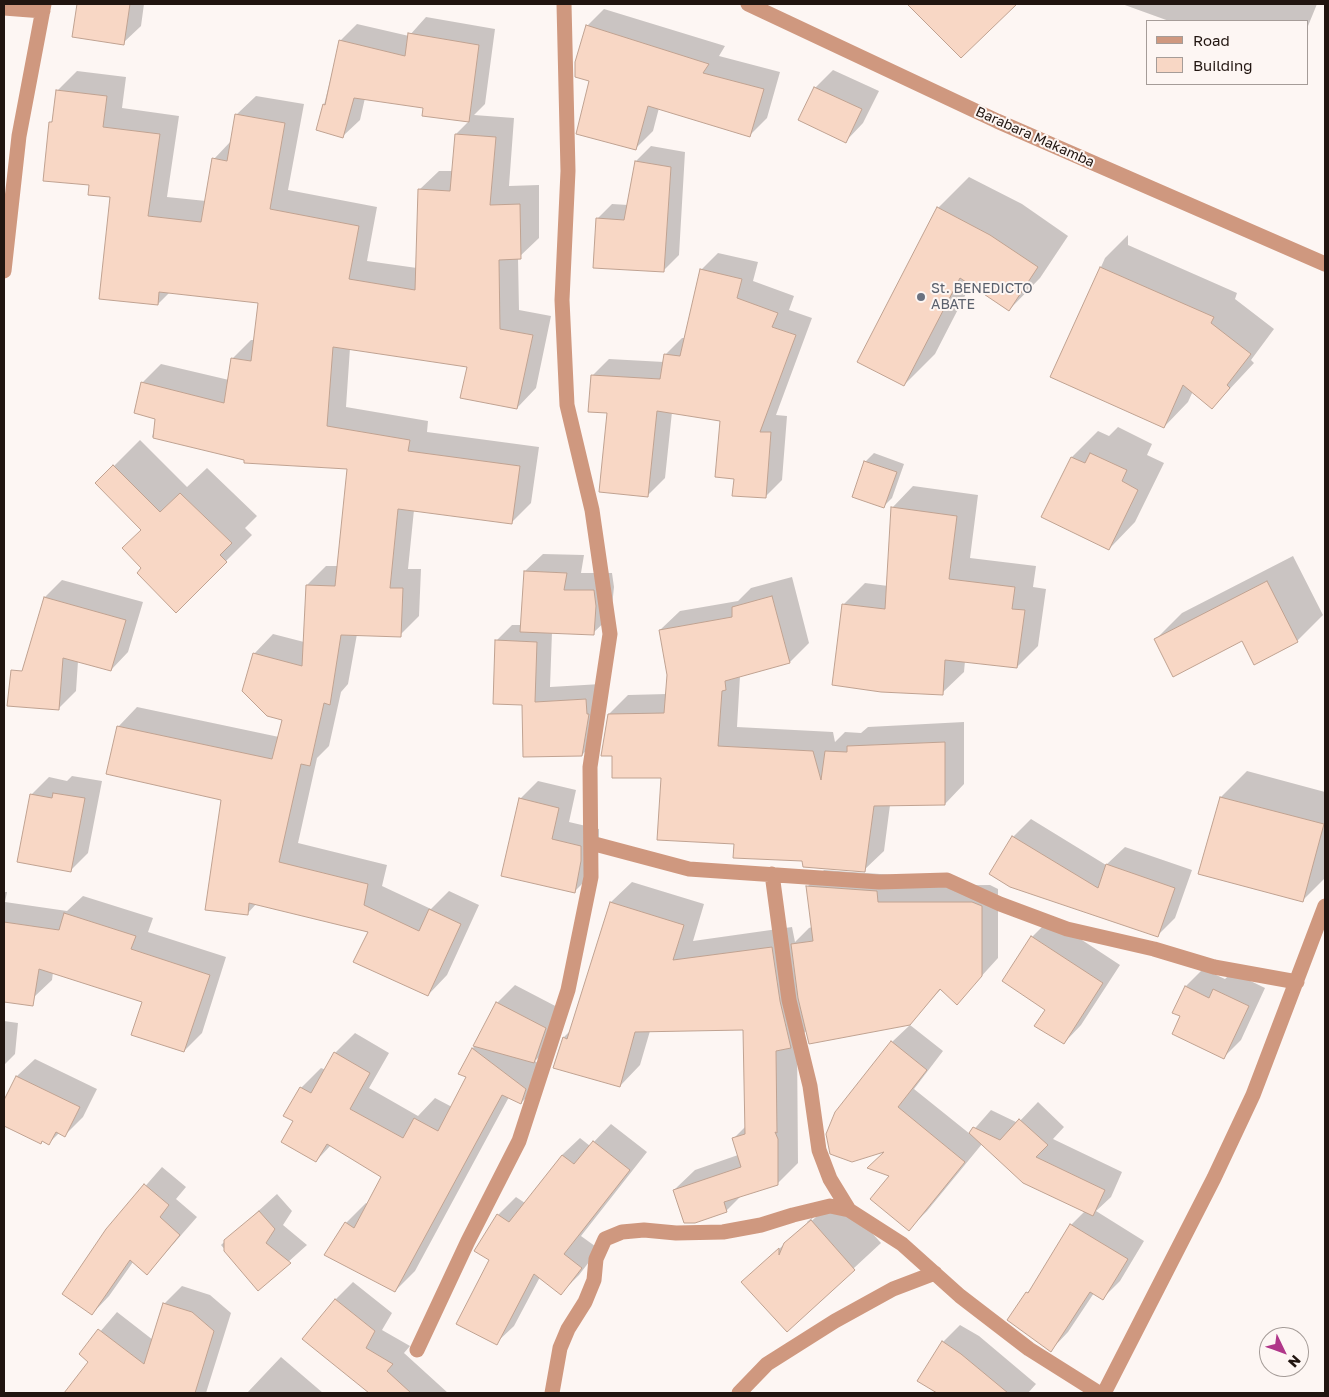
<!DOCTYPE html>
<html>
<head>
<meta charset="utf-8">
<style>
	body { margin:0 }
	#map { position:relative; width:1329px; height:1397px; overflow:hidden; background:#fdf6f3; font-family:"Golos Text",sans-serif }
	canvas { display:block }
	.frame { position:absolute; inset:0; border:5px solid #211510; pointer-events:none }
	.legend { position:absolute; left:1146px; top:20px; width:162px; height:65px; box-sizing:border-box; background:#fdf6f3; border:1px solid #a59c98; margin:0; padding:6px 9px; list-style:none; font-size:15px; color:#211510 }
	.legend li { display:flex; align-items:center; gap:10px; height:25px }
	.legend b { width:25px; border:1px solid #a59c98 }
	.north { position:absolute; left:1259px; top:1327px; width:50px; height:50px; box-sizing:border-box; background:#fdf6f3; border:1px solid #a59c98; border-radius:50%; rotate:132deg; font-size:14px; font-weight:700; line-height:20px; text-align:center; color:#211510 }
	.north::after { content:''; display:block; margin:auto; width:18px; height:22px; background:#b03689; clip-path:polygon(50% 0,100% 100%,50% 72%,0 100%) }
</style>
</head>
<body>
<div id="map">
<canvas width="1329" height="1397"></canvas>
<div class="frame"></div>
<ul class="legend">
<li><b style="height:6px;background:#cf987f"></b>Road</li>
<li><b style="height:14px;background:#f8d7c5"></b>Building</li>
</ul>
<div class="north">N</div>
</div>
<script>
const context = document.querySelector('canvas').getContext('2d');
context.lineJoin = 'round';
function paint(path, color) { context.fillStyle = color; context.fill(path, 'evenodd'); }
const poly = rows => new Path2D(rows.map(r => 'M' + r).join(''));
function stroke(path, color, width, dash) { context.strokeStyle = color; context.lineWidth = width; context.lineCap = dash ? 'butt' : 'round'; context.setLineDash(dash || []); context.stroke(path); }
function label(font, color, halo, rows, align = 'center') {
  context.font = font + ' "Golos Text",sans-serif'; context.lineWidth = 4; context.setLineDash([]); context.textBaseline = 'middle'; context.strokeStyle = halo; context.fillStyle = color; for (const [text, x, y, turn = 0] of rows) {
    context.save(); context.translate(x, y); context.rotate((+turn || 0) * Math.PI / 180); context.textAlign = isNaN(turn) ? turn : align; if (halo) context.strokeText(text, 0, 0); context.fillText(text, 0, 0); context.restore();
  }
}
paint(poly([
	[78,4,144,4,141,26,123,43,73,36],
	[934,4,1015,4,961,57,921,17],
	[1122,4,1317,4,1308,26,1308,21,1169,21],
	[604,9,725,46,719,56,780,72,767,118,750,135,659,108,653,131,636,148,591,80,587,26],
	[426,17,495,29,485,104,474,115,514,118,509,186,539,185,539,238,518,258,519,310,551,316,536,388,517,408,468,366,350,348,346,407,428,421,427,432,539,447,531,503,512,522,414,510,408,569,421,569,419,616,400,635,357,634,348,684,341,692,329,746,317,758,298,843,387,865,382,886,431,909,449,891,479,905,447,975,428,995,370,931,257,903,247,914,222,799,118,727,137,707,279,737,283,719,254,654,273,634,304,642,307,585,326,566,338,566,349,468,246,459,152,437,157,418,142,383,161,364,229,380,232,359,251,340,255,340,259,302,170,292,158,304,112,196,90,184,50,123,53,120,58,90,77,71,126,77,122,108,179,116,167,197,206,201,214,159,232,140,236,115,256,96,304,104,288,190,377,207,367,261,417,268,419,190,439,171,453,171,456,134,469,121,424,115,425,107,365,98,360,120,343,136,324,105,340,41,357,24,409,36],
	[833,70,879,91,863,123,846,141,815,88],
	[651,146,685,152,679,255,663,271,597,219,612,204,628,205,636,161],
	[969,177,1022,204,1068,236,1040,278,1009,310,971,284,935,354,904,385,938,208],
	[1128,235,1128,245,1237,293,1235,299,1274,329,1251,360,1254,363,1212,408,1193,391,1188,402,1164,427,1052,377,1105,258],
	[718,253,758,262,753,281,794,296,789,310,812,318,776,415,787,416,782,480,765,497,735,478,721,420,672,412,665,478,648,495,592,376,609,359,664,362,665,355,682,338,686,338,701,270],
	[1118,427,1152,444,1147,455,1164,463,1135,522,1109,549,1043,517,1072,457,1098,431,1109,436],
	[140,440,187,487,207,468,257,516,245,528,252,535,176,611,142,530,97,483],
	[874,453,904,464,892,498,884,506,865,462],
	[913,486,978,495,970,558,1036,566,1033,587,1046,589,1038,646,1017,667,965,661,964,672,942,693,843,605,865,583,888,586,892,508],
	[543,554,584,555,581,573,612,573,614,587,611,616,593,633,552,632,550,687,601,684,597,739,582,755,523,704,497,640,512,625,521,625,525,571],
	[1293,556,1323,615,1297,641,1156,639,1182,613],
	[792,577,809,643,790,662,740,676,737,727,833,732,835,742,845,732,861,733,868,727,964,722,964,784,945,804,890,805,884,851,864,870,803,860,735,842,663,777,613,755,609,714,628,695,667,694,668,675,660,630,680,611,738,601,751,588],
	[62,580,143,602,128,652,111,670,78,661,76,691,58,709,45,597],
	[1247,771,1325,792,1325,878,1303,900,1221,797],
	[72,776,102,781,88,853,70,871,31,795,49,777,67,781],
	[538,781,576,790,569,822,599,829,599,842,592,874,574,892,520,799],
	[1031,819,1106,865,1125,847,1192,870,1175,918,1157,936,1013,837],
	[824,870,894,875,894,886,990,885,998,889,998,958,957,1003,941,989,909,1024,807,1030,797,1041,798,1163,777,1184,743,1194,726,1211,674,1190,695,1170,738,1155,733,1139,746,1126,744,1029,650,1031,640,1065,620,1086,564,1037,571,1030,611,902,632,882,704,904,693,941,792,927,795,942,809,928,812,927,807,887],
	[4,892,7,892,5,902,67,911,83,896,153,918,148,932,226,957,202,1033,184,1051,143,1002,53,972,52,980,34,997,4,991],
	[1050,919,1120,965,1081,1025,1064,1043,1047,1009,1032,937],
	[1203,969,1225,979,1232,972,1265,988,1241,1040,1224,1057,1181,1016,1186,986],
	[515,985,563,1010,552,1044,535,1061,545,1069,541,1083,521,1103,509,1097,415,1271,395,1291,325,1255,346,1223,366,1203,368,1204,383,1177,331,1145,316,1161,294,1121,301,1088,321,1068,326,1070,335,1053,355,1033,389,1053,369,1088,418,1116,435,1098,452,1107,468,1077,460,1073,497,1003],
	[4,1021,18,1023,15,1054,4,1065],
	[910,1025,943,1051,914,1089,970,1134,991,1110,1018,1123,1038,1102,1064,1127,1053,1139,1122,1172,1111,1197,1096,1211,1144,1241,1120,1281,1103,1298,1094,1293,1068,1332,1051,1350,1027,1293,1035,1284,1071,1225,1085,1211,982,1144,927,1211,909,1229,891,1176,887,1150,892,1042],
	[35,1059,97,1089,83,1117,65,1135,60,1132,49,1143,43,1140,40,1142,4,1124,4,1103,17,1076],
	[611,1124,647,1152,581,1236,599,1249,579,1275,561,1293,540,1277,514,1326,496,1343,491,1260,498,1215,516,1197,525,1203,562,1155,580,1138,590,1146],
	[162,1167,186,1187,176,1199,197,1217,147,1274,133,1262,109,1296,92,1314,107,1230],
	[277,1194,292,1211,283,1225,307,1245,258,1289,221,1245],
	[838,1195,881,1243,787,1330,743,1282],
	[815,1215,816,1217,807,1225,807,1222],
	[353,1282,392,1313,382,1330,410,1346,404,1353,448,1393,371,1393,304,1339,336,1299],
	[182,1286,210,1295,231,1313,206,1393,66,1393,90,1362,81,1354,117,1312,153,1340,164,1304],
	[960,1325,979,1336,1036,1384,1028,1393,939,1393,918,1380,943,1342],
	[281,1357,323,1393,247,1393]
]), '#0003');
const building = poly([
	[77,4,130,4,124,45,72,37,77,4],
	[907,4,1017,4,961,58,907,4],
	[586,25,709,64,703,73,764,89,750,137,648,106,636,150,576,134,589,81,575,77,575,62,586,25],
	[408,33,479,45,469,122,422,116,423,108,354,98,343,138,316,130,323,104,325,105,339,40,405,56,408,33],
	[814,87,862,109,846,143,798,120,814,87],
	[56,90,107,96,103,127,160,134,148,216,201,222,212,158,227,161,235,114,285,123,270,209,359,226,349,279,415,290,418,189,450,191,455,134,496,137,490,205,520,204,521,259,499,260,500,329,533,335,517,409,460,398,467,367,333,347,327,426,410,440,408,451,520,466,512,524,398,509,390,588,403,588,401,637,341,635,330,705,324,703,310,766,301,764,279,862,368,884,364,905,419,931,429,909,461,924,428,996,353,962,368,932,249,903,248,915,205,910,221,800,106,774,117,726,272,759,282,720,267,716,242,691,253,653,302,666,306,585,335,586,347,469,244,463,244,460,153,438,155,419,134,413,141,382,224,403,231,358,251,361,258,303,159,292,158,305,99,299,110,197,88,195,89,185,43,181,49,122,52,122,56,90],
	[635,161,671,167,664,272,593,268,596,218,624,220,635,161],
	[937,207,990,235,1038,267,1009,311,960,278,904,386,857,362,937,207],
	[1100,267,1214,317,1211,323,1251,354,1227,385,1230,388,1212,409,1183,385,1164,428,1050,377,1100,267],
	[700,269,742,279,737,298,778,313,772,327,796,335,760,432,771,432,766,498,732,496,734,479,715,477,720,421,657,411,648,497,599,492,607,413,588,412,591,375,660,379,664,354,680,356,700,269],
	[1090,453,1127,470,1122,481,1138,490,1109,550,1041,517,1071,457,1085,463,1090,453],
	[864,461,897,472,884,508,852,497,864,461],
	[113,465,160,512,180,493,232,543,220,555,227,562,176,613,137,573,141,568,122,548,141,530,95,483,113,465],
	[891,507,957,516,949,579,1015,587,1012,609,1025,610,1017,668,945,660,943,695,881,692,832,685,842,604,885,609,891,507],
	[524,571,567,573,564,590,594,590,596,606,594,635,520,632,524,571],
	[1267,581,1298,642,1254,665,1242,641,1173,677,1154,639,1267,581],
	[772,596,790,663,725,681,726,690,722,691,718,746,813,751,821,780,825,751,847,752,847,746,945,742,945,805,874,806,865,872,803,867,802,861,733,858,734,844,657,840,661,778,612,778,612,756,601,756,608,714,664,713,667,675,659,630,732,617,732,607,772,596],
	[44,597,126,620,111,671,63,658,59,710,7,706,11,670,22,671,44,597],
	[495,640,537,642,535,702,586,699,587,714,589,714,582,756,523,757,522,705,493,704,495,640],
	[53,793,85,798,71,872,17,862,30,794,52,798,53,793],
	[1220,797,1324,824,1303,902,1198,874,1220,797],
	[519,798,559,808,552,839,581,846,581,861,575,893,501,876,519,798],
	[1012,836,1098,888,1106,864,1175,888,1158,937,1010,887,989,874,1012,836],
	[806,886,877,891,878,902,972,902,982,906,982,976,957,1005,940,989,910,1025,809,1044,798,998,791,944,813,941,806,886],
	[610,902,684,925,673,960,772,947,780,1001,791,1048,776,1051,777,1133,775,1132,778,1139,778,1185,724,1202,727,1212,695,1223,684,1223,673,1190,741,1167,732,1138,745,1134,743,1030,635,1032,620,1087,553,1068,563,1037,567,1039,610,902],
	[64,913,136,936,131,949,210,975,184,1052,131,1035,142,1002,39,969,33,1006,4,1002,4,922,59,930,64,913],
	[1031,936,1103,983,1064,1044,1034,1026,1045,1010,1002,981,1031,936],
	[1185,986,1209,998,1213,989,1249,1006,1224,1059,1172,1034,1180,1016,1172,1013,1185,986],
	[496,1002,546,1028,534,1063,473,1046,496,1002],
	[891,1041,927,1070,898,1107,965,1162,909,1231,870,1199,889,1176,867,1168,884,1152,852,1162,830,1154,826,1134,835,1112,891,1041],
	[472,1048,526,1089,521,1104,502,1095,395,1292,324,1255,345,1222,354,1228,381,1177,327,1144,316,1162,281,1142,293,1121,283,1116,300,1087,311,1093,334,1052,370,1073,350,1109,403,1138,414,1118,438,1131,466,1077,458,1074,472,1048],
	[16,1076,80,1107,65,1137,56,1132,49,1145,42,1141,41,1144,4,1126,4,1100,16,1076],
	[1019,1119,1048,1145,1036,1157,1105,1190,1093,1216,1023,1183,969,1133,973,1127,1000,1140,1019,1119],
	[593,1141,630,1170,564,1254,582,1268,561,1295,534,1274,497,1345,456,1324,489,1260,474,1251,497,1214,509,1222,562,1155,574,1164,593,1141],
	[144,1184,169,1205,160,1217,180,1235,147,1275,130,1260,92,1315,62,1294,106,1229,144,1184],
	[259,1211,275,1229,266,1243,291,1263,258,1291,224,1251,224,1240,259,1211],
	[811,1220,855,1270,787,1332,741,1282,779,1248,779,1255,784,1243,811,1220],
	[1070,1224,1128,1259,1103,1300,1090,1292,1051,1352,1007,1320,1026,1292,1028,1293,1070,1224],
	[335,1299,375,1331,366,1348,393,1364,387,1371,411,1393,369,1393,302,1339,335,1299],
	[163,1303,192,1312,214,1331,195,1393,64,1393,88,1362,79,1354,98,1329,144,1364,163,1303],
	[942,1341,961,1354,1008,1393,937,1393,917,1381,942,1341]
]);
paint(building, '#f8d7c5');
stroke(building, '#c0a291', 1);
stroke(poly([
	[748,4,997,121,1325,264],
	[4,8,43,11],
	[4,271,19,136,44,4],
	[591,843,689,869,879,882,947,880,1000,904,1067,929,1154,949,1214,967,1297,982],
	[772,874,789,1000,810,1086,819,1150,830,1179,849,1210],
	[417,1350,468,1241,519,1141,568,990,591,877,590,767,610,634,592,510,567,405,562,300,568,171,564,4],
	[552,1393,560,1348,568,1329,585,1302,594,1280,596,1259,605,1239,622,1232,644,1230,676,1233,723,1232,761,1225,793,1215,830,1206,849,1210,902,1244,960,1296,1029,1349,1099,1393],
	[739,1393,767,1364,835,1321,893,1289,935,1273],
	[1104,1393,1214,1178,1253,1095,1325,906]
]), '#cf987f', 15);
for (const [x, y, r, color] of [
	[921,297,5,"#6b7280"]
]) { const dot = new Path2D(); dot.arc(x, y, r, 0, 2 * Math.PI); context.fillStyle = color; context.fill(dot); stroke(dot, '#fdf6f3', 2); }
label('14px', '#211510', '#fdf6f3', [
	["Barabara Makamba",1035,137,24]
]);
label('14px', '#5b616d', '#fdf6f3', [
	["St. BENEDICTO",931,289],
	["ABATE",931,305]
], 'left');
</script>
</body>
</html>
